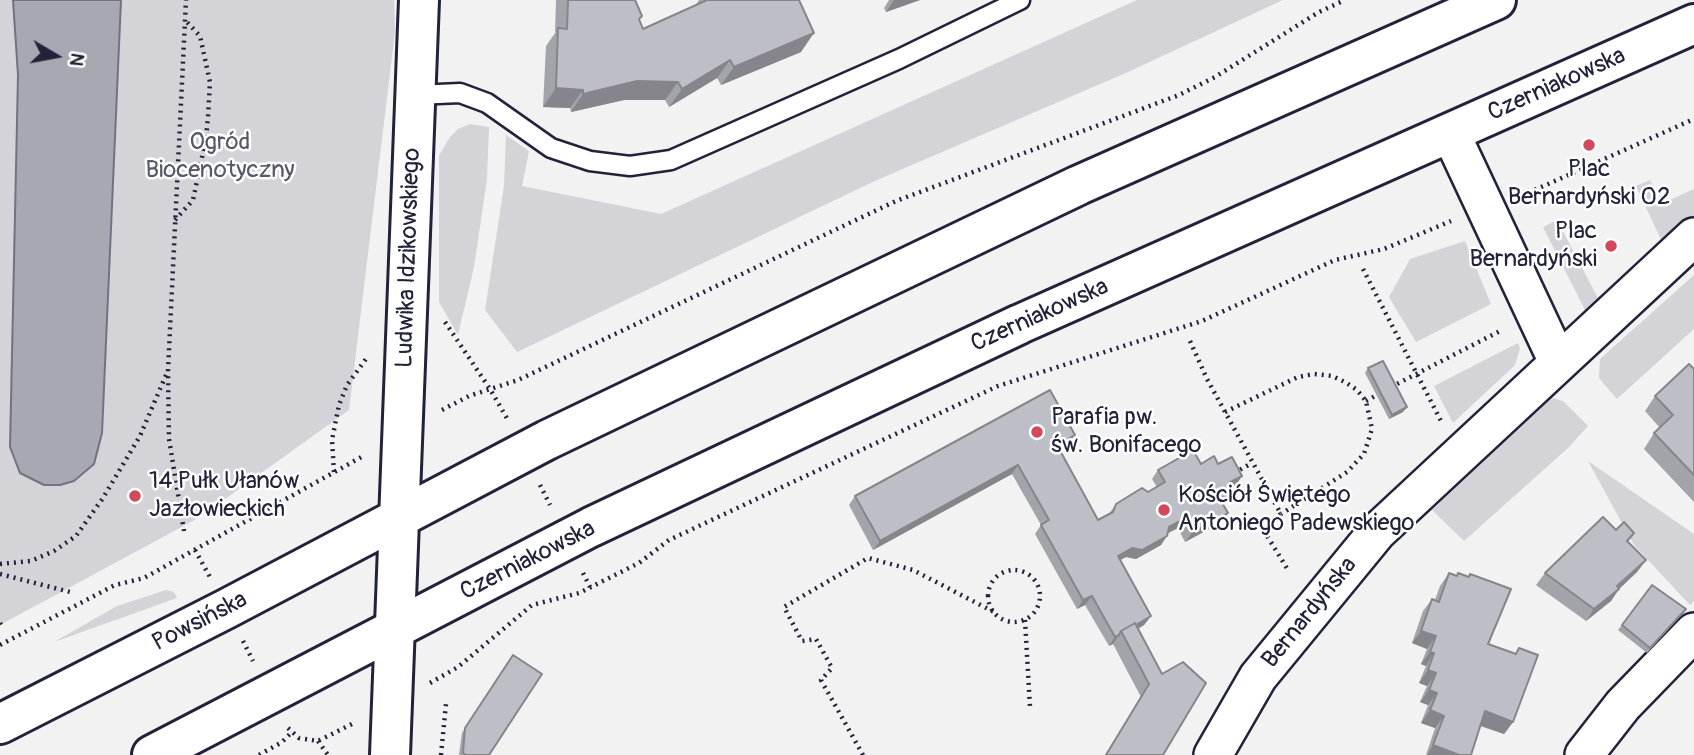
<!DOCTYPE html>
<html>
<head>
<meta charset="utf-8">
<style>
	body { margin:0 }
	#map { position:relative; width:1694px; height:755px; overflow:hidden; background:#f2f2f3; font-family:Pangolin,sans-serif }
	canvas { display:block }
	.north { position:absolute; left:21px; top:21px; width:70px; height:70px; -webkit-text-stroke:5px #fff; paint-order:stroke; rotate:100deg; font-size:19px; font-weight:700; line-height:28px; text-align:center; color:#22223b }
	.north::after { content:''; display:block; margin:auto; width:24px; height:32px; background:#22223b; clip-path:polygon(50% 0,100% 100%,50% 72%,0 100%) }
</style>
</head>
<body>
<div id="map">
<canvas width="1694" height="755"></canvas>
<div class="north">N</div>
</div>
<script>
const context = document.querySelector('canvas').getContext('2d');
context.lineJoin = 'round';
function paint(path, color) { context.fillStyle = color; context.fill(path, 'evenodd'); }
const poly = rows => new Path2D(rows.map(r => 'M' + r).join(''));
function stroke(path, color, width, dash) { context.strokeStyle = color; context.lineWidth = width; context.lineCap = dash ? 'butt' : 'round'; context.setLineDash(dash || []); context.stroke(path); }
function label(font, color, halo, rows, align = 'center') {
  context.font = font + ' Pangolin,sans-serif'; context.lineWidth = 5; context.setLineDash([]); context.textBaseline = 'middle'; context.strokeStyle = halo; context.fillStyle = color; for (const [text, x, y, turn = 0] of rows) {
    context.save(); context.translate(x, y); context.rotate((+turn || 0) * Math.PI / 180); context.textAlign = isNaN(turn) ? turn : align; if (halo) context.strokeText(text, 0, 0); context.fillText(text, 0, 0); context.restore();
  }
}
paint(poly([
	[0,0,394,0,395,32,349,410,200,517,0,625],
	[1137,0,1283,0,1128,72,877,180,517,352,485,310,504,186,506,135,529,151,522,186,661,214],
	[470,124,489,127,487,179,474,267,458,335,439,302,439,156,450,137,458,129],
	[1650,180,1661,204,1694,189,1694,219,1664,246,1636,186],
	[1557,220,1601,304,1588,316,1543,227],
	[1465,241,1491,304,1416,342,1389,297,1410,259],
	[1694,275,1694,329,1617,399,1599,378,1600,359],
	[1518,343,1520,348,1515,365,1453,423,1434,386],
	[1552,398,1563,401,1588,426,1568,448,1464,541,1432,510],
	[1588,461,1694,534,1694,601,1690,605,1634,545],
	[166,590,174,592,177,598,54,642,117,606]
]), '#d3d3d8');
const water = poly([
	[13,0,121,0,102,433,94,464,74,481,60,485,44,485,20,473,10,447,18,75,13,0]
]);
paint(water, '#a8a8b2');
stroke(water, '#727282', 2);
const lane = poly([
	[416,95,460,93,487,103,551,148,590,161,630,166,671,160,899,59,1020,0]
]);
const street = poly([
	[1451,134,1558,362],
	[1213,755,1258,677,1377,532,1694,237],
	[1584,755,1623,705,1694,632]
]);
const secondary = poly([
	[0,724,226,609,547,440,1079,185,1496,0],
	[152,755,591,527,1020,324,1694,24],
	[390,755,419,0]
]);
stroke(lane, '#22223b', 23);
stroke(street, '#22223b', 42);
stroke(secondary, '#22223b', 44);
stroke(poly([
	[1521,193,1537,189,1694,119],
	[175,220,193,200,206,138,208,117,210,82,200,36,185,20],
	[1363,269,1441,421],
	[445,322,490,389,508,420],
	[1190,341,1207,379,1281,514,1261,526,1288,570],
	[1391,387,1502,330],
	[1366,401,1377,395],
	[442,410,469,396,518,380,896,201,1179,95,1215,77,1319,12,1345,0],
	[1225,412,1298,377,1314,374,1332,376,1345,382,1357,390,1366,401,1372,429,1364,454,1347,472,1281,514],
	[334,472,332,440,339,405,347,385,366,359],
	[1234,473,1252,463],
	[540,485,550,505],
	[184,531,169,439,168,371,186,0],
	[195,550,210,577],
	[0,564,31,561,54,551,76,536,103,498,140,436,166,375],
	'988 596a26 26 0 1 1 52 0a26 26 0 1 1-52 0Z',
	[583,573,590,587],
	[0,574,70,592],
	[1025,620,1030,707],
	[0,623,3,629],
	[243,641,253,661],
	[0,645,115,585,144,578,365,455],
	[430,683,458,667,532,605,579,593,639,563,669,540,998,386,1202,321,1335,260,1384,249,1451,221],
	[288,728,299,738,318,741,354,723],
	[318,741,328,755],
	[259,755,282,742,291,733],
	[441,755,446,704],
	[863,755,821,680,832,668,816,639,802,641,784,607,868,558,913,570,994,612]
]), '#22223b', 4.5, [2, 5]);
stroke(lane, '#fff', 18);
stroke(street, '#fff', 37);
stroke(secondary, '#fff', 38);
paint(poly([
	[556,0,635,0,640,20,643,29,695,6,699,0,799,0,801,52,721,85,717,78,669,107,665,100,624,100,571,112,570,108,543,107,546,46,555,33],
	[889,0,920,0,886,12,884,8],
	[1368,368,1403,412,1389,419,1365,373],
	[1694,369,1694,502,1644,449,1654,433,1660,428,1645,411,1655,396],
	[1068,444,1059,449,1098,520,1109,514,1116,504,1148,492,1157,487,1152,479,1158,470,1201,464,1218,464,1236,485,1231,487,1234,492,1228,501,1223,504,1228,513,1222,522,1185,542,1178,528,1168,533,1161,545,1136,559,1126,557,1120,560,1151,616,1144,625,1138,629,1163,755,1105,755,1141,697,1113,644,1109,646,1085,605,1077,609,1035,534,1041,525,1012,474,873,550,849,505,855,496],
	[1616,530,1634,533,1628,542,1646,560,1637,572,1619,589,1611,601,1586,621,1536,585,1545,573],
	[1449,573,1456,576,1458,573,1468,577,1470,574,1488,644,1515,654,1519,648,1513,722,1504,734,1480,726,1471,755,1426,755,1435,728,1421,723,1428,705,1420,702,1427,686,1419,683,1426,666,1421,664,1427,649,1412,643,1423,611,1432,599,1435,600,1440,586],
	[1652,585,1686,609,1647,653,1618,630],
	[513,655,489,755,459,755,462,733]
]), '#a3a3aa');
paint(poly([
	[894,0,920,0,886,12],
	[814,33,801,52,721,85,734,67],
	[730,60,717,78,669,107,682,89],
	[637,81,678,82,665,100,624,100,571,112,583,94],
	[556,88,583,90,570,108,543,107],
	[1407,407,1403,412,1389,419,1392,415],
	[1075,435,1068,444,1051,454,1057,445],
	[1018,465,1012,474,873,550,880,541],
	[1242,476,1236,485,1223,492,1229,483],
	[1234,492,1228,501,1214,508,1220,499],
	[1228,513,1222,522,1185,542,1192,533],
	[1184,519,1178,528,1162,536,1169,527],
	[1167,536,1161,545,1136,559,1126,557,1111,565,1118,556,1132,548],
	[1646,560,1637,572,1619,589,1611,601,1586,621,1594,609],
	[1092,596,1085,605,1077,609,1083,600],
	[1151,616,1144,625,1124,637,1122,633],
	[1421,631,1436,636,1427,649,1412,643],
	[1119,635,1113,644,1109,646,1115,637],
	[1430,652,1434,653,1426,666,1421,664],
	[1428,670,1436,673,1427,686,1419,683],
	[1429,690,1437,693,1428,705,1420,702],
	[1430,710,1444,716,1435,728,1421,723],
	[1485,711,1513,722,1504,734,1476,724],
	[1433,745,1459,755,1427,755]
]), '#85858b');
const building = poly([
	[568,0,635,0,642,16,639,19,643,29,707,0,799,0,814,33,734,67,730,60,682,89,678,82,637,81,583,94,583,90,556,88,558,28,567,29,568,0],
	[1383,361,1407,407,1392,415,1368,368,1383,361],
	[1689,364,1694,369,1694,475,1654,433,1673,415,1655,396,1689,364],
	[1050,390,1075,435,1057,445,1098,520,1113,512,1116,504,1142,488,1148,492,1165,482,1158,470,1193,450,1201,464,1214,456,1218,464,1232,457,1242,476,1229,483,1234,492,1220,499,1228,513,1192,533,1184,519,1169,527,1167,536,1142,550,1132,548,1118,556,1151,616,1136,625,1135,623,1121,631,1119,635,1115,637,1092,596,1083,600,1041,525,1049,520,1018,465,880,541,855,496,1050,390],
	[1603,517,1616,530,1624,522,1634,533,1627,541,1646,560,1617,586,1619,589,1594,609,1545,573,1603,517],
	[1449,573,1457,576,1458,573,1469,577,1470,574,1511,589,1488,644,1516,654,1519,648,1538,655,1513,722,1485,711,1471,755,1459,755,1433,745,1444,716,1430,710,1437,693,1429,690,1436,673,1428,670,1434,653,1430,652,1436,636,1421,631,1432,599,1439,602,1449,573],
	[1652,585,1686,609,1650,648,1622,625,1652,585],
	[1135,623,1162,674,1183,662,1206,683,1163,755,1106,755,1149,684,1121,631,1135,623],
	[513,655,542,674,489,755,466,755,463,753,465,728,513,655]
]);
paint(building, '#bebec6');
stroke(building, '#85858b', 2);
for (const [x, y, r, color] of [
	[1589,145,7,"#d1495b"],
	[1611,246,7,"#d1495b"],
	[1037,432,7,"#d1495b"],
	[135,496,7,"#d1495b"],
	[1164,510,7,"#d1495b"]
]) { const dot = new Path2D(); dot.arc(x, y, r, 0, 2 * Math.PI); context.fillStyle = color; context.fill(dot); stroke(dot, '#fff', 2.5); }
label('24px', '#22223b', '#fff', [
	["Czerniakowska",1557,85,-24],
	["Ludwika Idzikowskiego",409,258,-88],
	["Czerniakowska",1040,316,-24],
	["Czerniakowska",528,561,-27],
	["Bernardyńska",1310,613,-51],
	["Powsińska",200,622,-27]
]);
label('24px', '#57576a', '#fff', [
	["Ogród",220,143],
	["Biocenotyczny",220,171]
]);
label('24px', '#22223b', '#fff', [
	["Plac",1589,170,"center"],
	["Bernardyński 02",1589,198,"center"],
	["Plac",1597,232,"right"],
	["Bernardyński",1597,260,"right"],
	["Parafia pw.",1051,418],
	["św. Bonifacego",1051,446],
	["14 Pułk Ułanów",149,482],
	["Jazłowieckich",149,510],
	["Kościół Świętego",1178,496],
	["Antoniego Padewskiego",1178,524]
], 'left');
</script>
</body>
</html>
